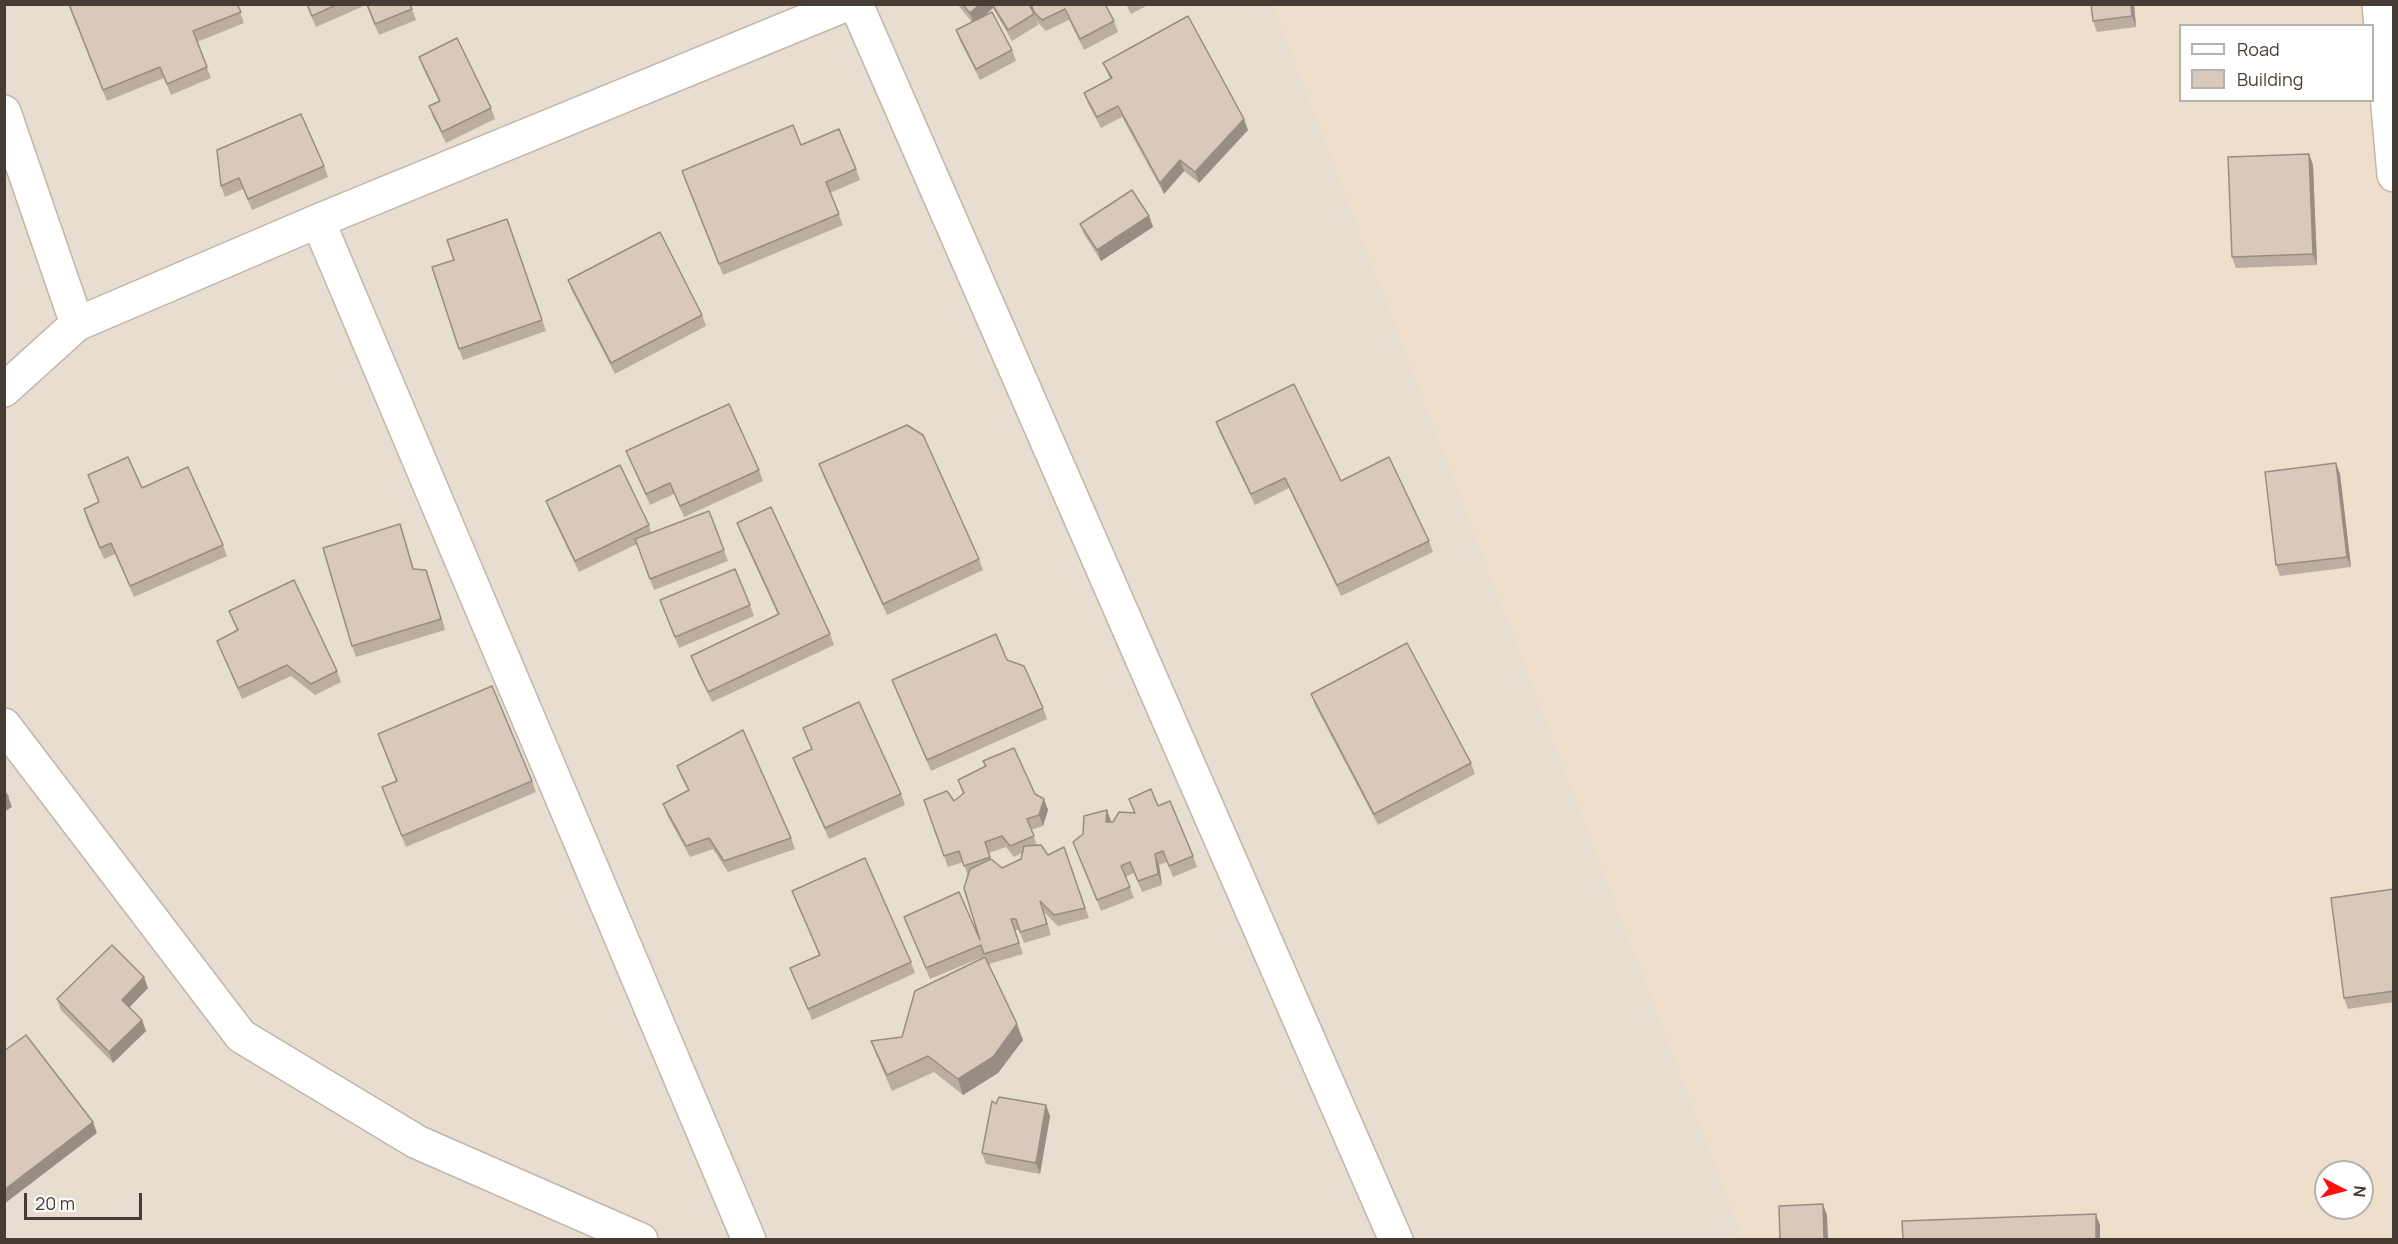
<!DOCTYPE html>
<html>
<head>
<meta charset="utf-8">
<style>
	body { margin:0 }
	#map { position:relative; width:2398px; height:1244px; overflow:hidden; background:#f3ece4; font-family:Manrope,sans-serif }
	canvas { display:block }
	.frame { position:absolute; inset:0; border:6px solid #463c33; pointer-events:none }
	.legend { position:absolute; left:2179px; top:24px; width:195px; height:78px; box-sizing:border-box; background:#fff; border:2px solid #b5b1ad; margin:0; padding:8px 10px; list-style:none; font-size:18px; color:#463c33 }
	.legend li { display:flex; align-items:center; gap:12px; height:30px }
	.legend b { width:30px; border:2px solid #b5b1ad }
	.north { position:absolute; left:2314px; top:1160px; width:60px; height:60px; box-sizing:border-box; background:#fff; border:2px solid #b5b1ad; border-radius:50%; rotate:96deg; font-size:16px; font-weight:700; line-height:24px; text-align:center; color:#463c33 }
	.north::after { content:''; display:block; margin:auto; width:21px; height:27px; background:#ff100f; clip-path:polygon(50% 0,100% 100%,50% 72%,0 100%) }
	.scale { position:absolute; left:24px; top:1193px; width:118px; height:27px; box-sizing:border-box; border:3px solid #463c33; border-top:0; padding-left:8px; font-size:18px; line-height:21px; white-space:nowrap; color:#463c33; -webkit-text-stroke:4px #fff; paint-order:stroke }
</style>
</head>
<body>
<div id="map">
<canvas width="2398" height="1244"></canvas>
<div class="frame"></div>
<ul class="legend">
<li><b style="height:8px;background:#fff"></b>Road</li>
<li><b style="height:16px;background:#d9c9bb"></b>Building</li>
</ul>
<div class="north">N</div>
<div class="scale">20 m</div>
</div>
<script>
const context = document.querySelector('canvas').getContext('2d');
context.lineJoin = 'round';
function paint(path, color) { context.fillStyle = color; context.fill(path, 'evenodd'); }
const poly = rows => new Path2D(rows.map(r => 'M' + r).join(''));
function stroke(path, color, width, dash) { context.strokeStyle = color; context.lineWidth = width; context.lineCap = dash ? 'butt' : 'round'; context.setLineDash(dash || []); context.stroke(path); }
paint(poly([
	[5,5,2393,5,2393,1239,5,1239],
	[2180,26,2372,26,2372,100,2180,100],
	[2326,1172,2362,1172,2362,1208,2326,1208]
]), '#e8ddd1');
paint(poly([
	[1273,5,2393,5,2393,1239,1743,1239],
	[2180,26,2372,26,2372,100,2180,100],
	[2326,1172,2362,1172,2362,1208,2326,1208]
]), '#eedfcc');
const minor = poly([
	[856,4,1396,1240],
	[2379,4,2394,175],
	[4,112,77,324],
	[318,221,749,1240],
	[4,390,77,324,318,221,847,4],
	[4,725,241,1036,417,1142,641,1240]
]);
stroke(minor, '#c3b5a8', 36);
stroke(minor, '#fff', 33);
paint(poly([
	[68,4,237,4,244,23,197,42,211,78,171,95,164,78,107,101],
	[306,4,410,4,416,20,379,35,366,5,316,27],
	[957,4,1029,4,1033,13,1030,4,1105,4,1114,21,1118,32,1084,50,1069,20,1046,31,1038,23,1036,19,1038,25,1012,41,993,8,983,17,1012,50,1016,61,980,80,960,41,956,30,972,22],
	[1126,4,1150,4,1131,14],
	[2091,4,2134,4,2136,27,2097,32,2093,21],
	[419,57,491,108,495,119,446,143,433,117,429,106,439,101,423,68],
	[1103,63,1248,130,1199,183,1184,171,1164,194,1122,117,1101,128,1088,104,1084,93,1110,79],
	[801,145,856,169,860,180,830,193,843,225,723,275,686,182],
	[217,150,324,166,328,177,252,210,243,189,225,197,221,186],
	[2309,154,2313,165,2317,265,2236,268,2232,257],
	[1149,216,1153,227,1101,261,1084,234,1080,224],
	[507,219,546,331,463,360,459,349],
	[568,280,702,315,706,326,615,374,572,291],
	[1216,422,1341,481,1429,541,1433,552,1341,596,1289,488,1255,505,1220,433],
	[626,451,759,470,763,481,684,517,674,494,650,505],
	[819,464,979,559,983,570,887,615,823,475],
	[2340,474,2351,567,2280,576,2276,565],
	[88,475,142,488,223,545,227,556,134,597,115,554,104,559,87,520,84,509,99,502],
	[546,501,649,525,651,533,709,511,728,561,654,590,637,544,579,572,550,512],
	[737,523,830,634,834,645,712,702,695,667,691,656,778,615,741,534],
	[400,524,414,569,430,581,445,630,356,657,352,646],
	[660,600,750,605,754,616,679,648],
	[229,611,337,671,341,682,315,695,291,676,242,699,217,641,237,631],
	[1007,660,1043,708,1047,719,931,771,892,680],
	[1311,694,1471,763,1475,774,1378,825,1315,705],
	[803,728,901,794,905,805,829,839,797,769,793,758,812,749],
	[378,734,532,781,536,792,406,847,382,787,396,781],
	[677,766,791,838,795,849,728,872,713,849,690,857,667,815,663,804,688,790,681,777],
	[958,780,1035,794,1044,799,1048,810,1043,826,1031,830,1037,845,1048,855,1064,847,1089,918,1058,926,1044,912,1051,935,1024,943,1019,930,1015,930,1023,954,989,964,1023,1040,998,1073,963,1095,934,1072,892,1091,877,1057,871,1041,902,1037,987,961,985,956,930,979,904,917,980,940,968,876,963,862,948,867,924,800,954,801,963,794],
	[1006,847,1014,857,1022,853,1021,859,1002,868,991,859,989,853],
	[1129,799,1158,806,1193,856,1197,867,1173,877,1167,862,1159,865,1162,885,1142,892,1134,873,1126,877,1134,898,1101,911,1073,842,1134,813],
	[2394,889,2394,1002,2348,1009,2344,998],
	[792,891,911,962,915,973,812,1020,790,968,819,955],
	[148,988,129,1007,142,1020,146,1031,113,1063,61,1010,57,999],
	[996,1104,1046,1105,1050,1116,1040,1174,986,1164,982,1153]
]), '#bbada1');
paint(poly([
	[980,4,991,4,993,8,974,24,970,13],
	[2131,4,2134,4,2136,27,2132,16],
	[1244,119,1248,130,1199,183,1195,172],
	[2309,154,2313,165,2317,265,2313,254],
	[1180,160,1184,171,1164,194,1160,183],
	[1149,216,1153,227,1101,261,1097,250],
	[2336,463,2340,474,2351,567,2347,557],
	[426,570,430,581,445,630,441,619],
	[8,796,12,807,4,812,4,798],
	[1044,799,1048,810,1043,826,1039,815],
	[1107,810,1111,821,1110,833,1106,822],
	[1155,854,1159,865,1162,885,1158,874],
	[144,977,148,988,126,1011,122,1000],
	[142,1020,146,1031,113,1063,109,1052],
	[1017,1024,1023,1040,998,1073,963,1095,958,1079],
	[1046,1105,1050,1116,1040,1174,1036,1163],
	[93,1122,97,1133,4,1204,4,1190],
	[1823,1204,1827,1215,1828,1239,1824,1239],
	[2096,1214,2100,1225,2100,1239,2096,1239]
]), '#988d83');
const building = poly([
	[69,4,237,4,241,12,193,31,207,67,167,84,160,67,103,90,69,4],
	[307,4,338,4,312,16,307,4],
	[367,4,410,4,412,9,375,24,367,4],
	[962,4,980,4,970,13,962,4],
	[992,4,1029,4,1034,14,1008,30,992,4],
	[1031,4,1105,4,1114,21,1080,39,1065,9,1042,20,1034,12,1031,4],
	[2091,4,2131,4,2132,16,2093,21,2091,4],
	[992,12,1012,50,976,69,956,30,992,12],
	[1188,16,1244,119,1195,172,1180,160,1160,183,1118,106,1097,117,1084,93,1112,78,1103,63,1188,16],
	[457,38,491,108,442,132,429,106,440,101,419,57,457,38],
	[301,114,324,166,248,199,239,178,221,186,217,150,301,114],
	[793,125,801,145,839,129,856,169,826,182,839,214,719,264,682,171,793,125],
	[2309,154,2313,254,2232,257,2228,157,2309,154],
	[1132,190,1149,216,1097,250,1080,224,1132,190],
	[507,219,542,320,459,349,432,267,454,260,447,240,507,219],
	[660,232,702,315,611,363,568,280,660,232],
	[1294,384,1341,481,1389,457,1429,541,1337,585,1285,478,1251,494,1216,422,1294,384],
	[729,404,759,470,680,506,670,483,646,494,626,451,729,404],
	[907,425,923,435,979,559,883,604,819,464,907,425],
	[128,457,142,488,188,467,223,545,130,586,111,543,100,548,84,509,99,502,88,475,128,457],
	[2336,463,2347,557,2276,565,2265,472,2336,463],
	[620,465,649,525,575,561,546,501,620,465],
	[771,507,830,634,708,692,691,656,779,614,737,523,771,507],
	[709,511,724,550,650,579,635,539,709,511],
	[400,524,413,569,426,570,441,619,352,646,323,548,400,524],
	[735,569,750,605,675,637,660,600,735,569],
	[294,580,337,671,311,684,287,665,238,688,217,641,238,630,229,611,294,580],
	[996,634,1007,660,1024,666,1043,708,927,760,892,680,996,634],
	[1407,643,1471,763,1374,814,1311,694,1407,643],
	[492,686,532,781,402,836,382,787,397,781,378,734,492,686],
	[859,702,901,794,825,828,793,758,812,749,803,728,859,702],
	[743,730,791,838,724,861,709,838,686,846,663,804,689,790,677,766,743,730],
	[1014,748,1035,794,1044,799,1039,815,1027,819,1034,836,1010,846,1002,836,985,842,990,857,964,866,959,851,944,856,924,800,947,791,954,801,964,793,958,780,986,766,983,761,1014,748],
	[1151,789,1158,806,1170,801,1193,856,1169,866,1163,851,1155,854,1158,874,1138,881,1130,862,1121,866,1130,887,1097,900,1073,842,1083,834,1084,816,1107,810,1106,822,1113,822,1119,812,1135,813,1129,799,1151,789],
	[4,791,8,796,4,798,4,791],
	[1041,845,1048,855,1064,847,1085,908,1054,915,1040,901,1047,924,1020,932,1016,919,1011,919,1019,943,984,954,981,945,926,968,904,917,959,892,980,940,964,888,970,869,991,859,1002,868,1021,859,1024,846,1041,845],
	[865,858,911,962,808,1009,790,968,820,955,792,891,865,858],
	[2394,889,2394,991,2344,998,2331,898,2394,889],
	[112,945,144,977,122,1000,142,1020,109,1052,57,999,112,945],
	[985,957,1017,1024,993,1057,958,1079,928,1056,887,1075,871,1041,902,1037,915,991,985,957],
	[26,1035,93,1122,4,1190,4,1051,26,1035],
	[999,1097,1046,1105,1036,1163,982,1153,992,1101,996,1104,999,1097],
	[1823,1204,1824,1239,1780,1239,1779,1206,1823,1204],
	[2096,1214,2096,1239,1903,1239,1902,1221,2096,1214]
]);
paint(building, '#d9c9bb');
stroke(building, '#988d83', 1.5);
</script>
</body>
</html>
